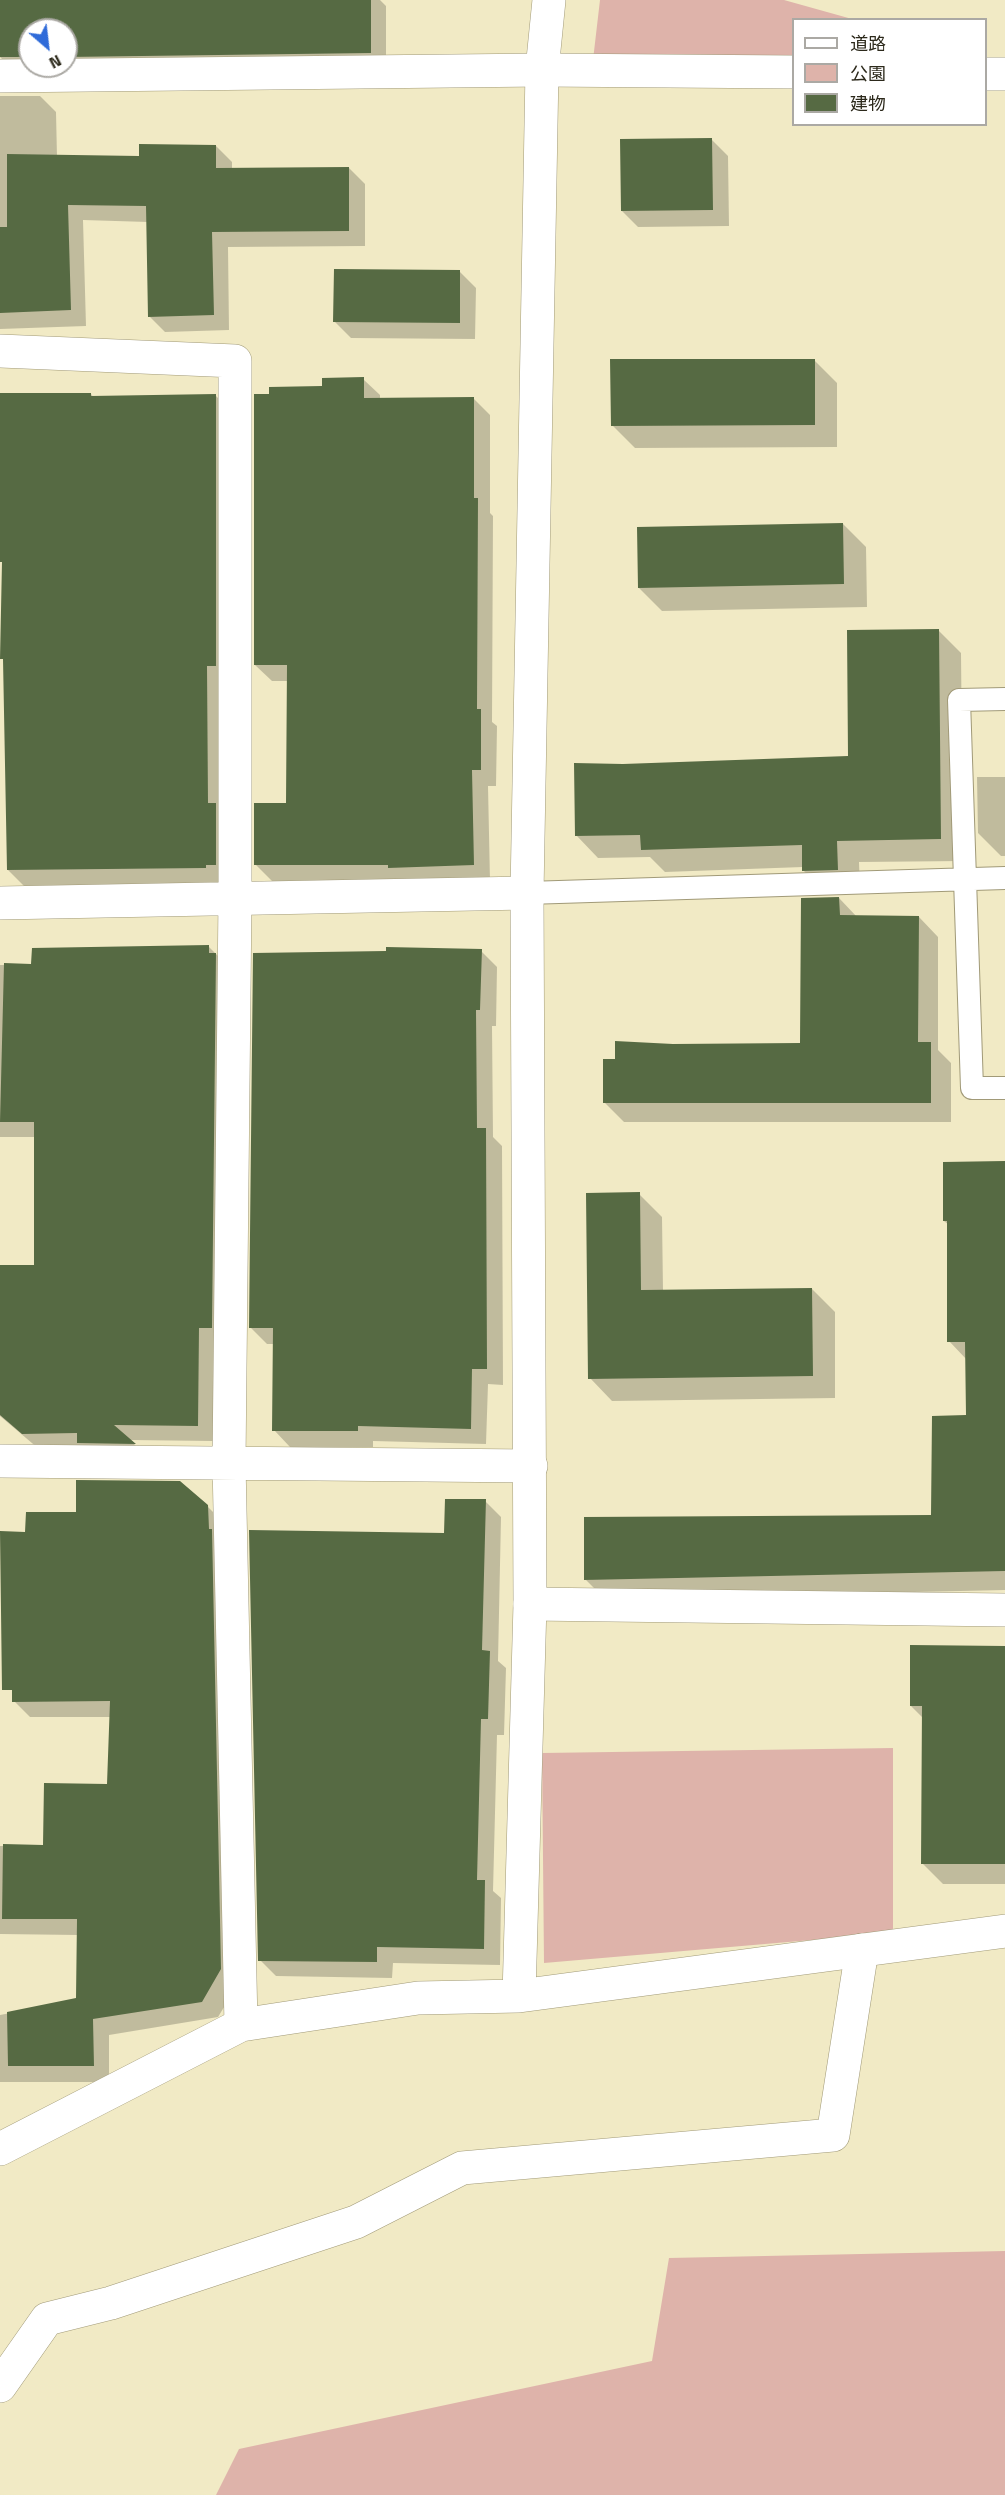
<!DOCTYPE html>
<html>
<head>
<meta charset="utf-8">
<style>
	body { margin:0 }
	#map { position:relative; width:1005px; height:2495px; overflow:hidden; background:#f1eac5; font-family:"Titillium Web","Noto Sans JP",sans-serif }
	canvas { display:block }
	.legend { position:absolute; left:792px; top:18px; width:195px; height:108px; box-sizing:border-box; background:#fff; border:2px solid #aba9a4; margin:0; padding:8px 10px; list-style:none; font-size:18px; color:#2c291b }
	.legend li { display:flex; align-items:center; gap:12px; height:30px }
	.legend b { width:30px; border:2px solid #aba9a4 }
	.north { position:absolute; left:18px; top:18px; width:60px; height:60px; box-sizing:border-box; background:#fff; border:2px solid #aba9a4; border-radius:50%; rotate:152deg; font-size:16px; font-weight:700; line-height:24px; text-align:center; color:#2c291b }
	.north::after { content:''; display:block; margin:auto; width:21px; height:27px; background:#2f6bd9; clip-path:polygon(50% 0,100% 100%,50% 72%,0 100%) }
</style>
</head>
<body>
<div id="map">
<canvas width="1005" height="2495"></canvas>
<ul class="legend">
<li><b style="height:8px;background:#fff"></b>道路</li>
<li><b style="height:16px;background:#deb3aa"></b>公園</li>
<li><b style="height:16px;background:#566a43"></b>建物</li>
</ul>
<div class="north">N</div>
</div>
<script>
const context = document.querySelector('canvas').getContext('2d');
context.lineJoin = 'round';
function paint(path, color) { context.fillStyle = color; context.fill(path, 'evenodd'); }
const poly = rows => new Path2D(rows.map(r => 'M' + r).join(''));
function stroke(path, color, width, dash) { context.strokeStyle = color; context.lineWidth = width; context.lineCap = dash ? 'butt' : 'round'; context.setLineDash(dash || []); context.stroke(path); }
paint(poly([
	[600,0,784,0,852,19,794,20,793,64,593,60],
	[893,1748,893,1933,544,1963,542,1753],
	[1005,2251,1005,2495,216,2495,239,2449,652,2361,669,2258]
]), '#deb3aa');
paint(poly([
	[0,0,380,0,386,6,386,68,16,73,0,57],
	[30,30,66,30,66,66,30,66],
	[0,96,40,96,56,112,57,157,141,158,216,146,232,162,232,169,349,168,365,184,365,246,228,247,229,330,165,332,149,316,148,222,83,220,86,326,0,329],
	[711,139,728,156,729,226,638,227,622,211],
	[459,271,476,288,475,339,351,338,335,322],
	[814,360,837,383,837,447,635,448,612,425],
	[363,379,380,395,380,399,474,399,490,415,490,513,493,516,492,722,497,726,496,786,488,786,490,881,272,881,255,864,288,805,289,681,272,681,255,665,271,395],
	[91,394,94,398,216,396,232,412,221,884,24,886,8,870,5,560,0,560,0,395],
	[843,524,866,547,867,607,662,611,639,588],
	[939,631,961,653,963,861,859,862,860,891,825,893,803,870,803,867,665,872,650,857,598,858,576,835,623,765,849,758],
	[977,777,1005,777,1005,856,1001,856,978,833],
	[839,898,857,917,919,917,938,937,938,1050,951,1063,951,1122,624,1122,604,1102,617,1061,673,1045,802,1044],
	[208,946,224,962,213,1441,130,1440,149,1459,39,1449,0,1416,0,1267,36,1266,36,1137,0,1137,0,965,32,965],
	[481,951,497,967,496,1026,492,1026,493,1137,502,1146,503,1385,488,1384,486,1444,373,1441,373,1447,290,1447,274,1430,274,1344,267,1344,251,1328],
	[1005,1163,1005,1590,605,1599,586,1580,932,1516,968,1417,967,1360,949,1341,949,1225,944,1221],
	[639,1194,662,1217,663,1291,812,1289,835,1312,835,1398,612,1401,590,1378],
	[485,1501,501,1517,498,1661,506,1668,504,1735,497,1735,493,1891,501,1898,500,1965,393,1963,392,1978,276,1976,260,1960,446,1534],
	[207,1506,224,1523,237,1986,218,2017,109,2035,109,2082,0,2082,0,2015,77,2000,78,1935,0,1934,0,1846,45,1846,108,1785,111,1717,30,1717,14,1701,27,1534,77,1514],
	[1005,1648,1005,1884,943,1884,922,1863,923,1718,911,1706]
]), '#0003');
paint(poly([
	[0,0,371,0,371,53,66,57,66,30,30,30,30,57,0,57],
	[712,138,713,210,621,211,620,139],
	[139,144,216,145,216,168,349,167,349,231,212,232,214,315,148,317,146,206,68,205,71,310,0,313,0,227,7,227,7,154,139,156],
	[334,269,460,270,460,323,333,322],
	[610,359,815,359,815,425,611,426],
	[364,377,364,398,474,397,474,498,478,498,477,709,481,709,481,770,472,770,474,865,388,868,388,865,254,865,254,803,286,803,287,665,254,665,254,394,269,394,269,387,322,386,322,378],
	[0,393,91,393,91,396,216,394,216,666,207,666,208,803,216,803,216,865,206,865,206,868,7,870,3,659,0,659,2,562,0,562],
	[843,523,844,584,638,588,637,527],
	[939,629,941,839,837,841,838,870,802,871,802,845,641,850,640,835,575,836,574,763,623,764,848,756,847,630],
	[839,897,840,915,919,916,918,1042,931,1042,931,1103,603,1103,603,1059,615,1059,615,1041,673,1044,800,1043,801,898],
	[209,945,209,953,216,953,212,1328,199,1328,198,1426,114,1425,136,1444,77,1443,77,1433,22,1434,0,1415,0,1265,34,1265,34,1122,0,1122,4,963,31,964,32,948],
	[386,947,482,949,480,1010,476,1010,477,1128,486,1128,487,1369,472,1369,471,1429,358,1426,358,1431,272,1431,273,1328,249,1328,253,953,386,951],
	[1005,1161,1005,1571,584,1580,584,1517,931,1515,932,1416,966,1415,965,1342,947,1342,947,1221,943,1221,943,1162],
	[640,1192,641,1290,812,1288,813,1376,588,1379,586,1193],
	[76,1480,180,1481,208,1505,209,1529,212,1529,221,1969,202,2002,93,2019,94,2066,8,2066,7,2012,76,1998,77,1919,2,1919,3,1844,43,1845,44,1783,107,1784,110,1701,12,1702,12,1690,2,1690,0,1531,25,1532,26,1512,76,1512],
	[445,1499,486,1499,482,1650,490,1651,488,1719,481,1719,477,1880,485,1880,484,1949,377,1947,377,1962,258,1961,249,1530,444,1533],
	[910,1645,1005,1646,1005,1864,921,1864,922,1706,910,1706]
]), '#566a43');
const service = poly([
	[1005,699,959,700,972,1088,1005,1088],
	[527,893,1005,878]
]);
const minor = poly([
	[986,74,1005,74],
	[0,76,542,70,794,72],
	[0,351,235,361,235,898,229,1463,241,2025],
	[0,903,527,893],
	[0,1461,531,1466],
	[530,1604,1005,1610],
	[0,2386,47,2319,111,2303,356,2222,462,2168,833,2135,862,1950]
]);
const tertiary = poly([
	[519,1996,530,1604,527,893,542,70,549,0],
	[0,2149,241,2025,418,1998,519,1996,1005,1931]
]);
stroke(service, '#a19a78', 24);
stroke(minor, '#a19a78', 34);
stroke(tertiary, '#a19a78', 34);
stroke(service, '#fff', 22);
stroke(minor, '#fff', 33);
stroke(tertiary, '#fff', 33);
</script>
</body>
</html>
